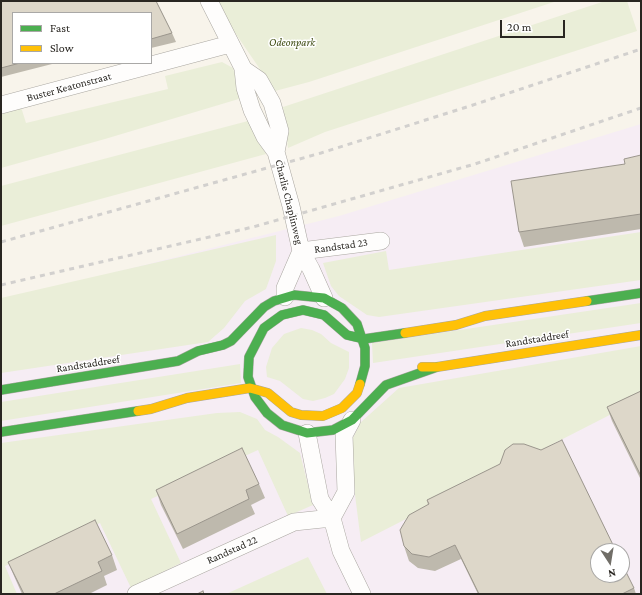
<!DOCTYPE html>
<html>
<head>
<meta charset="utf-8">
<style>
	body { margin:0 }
	#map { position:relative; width:642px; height:595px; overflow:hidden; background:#f8f4eb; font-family:"Crimson Pro",serif }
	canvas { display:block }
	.frame { position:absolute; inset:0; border:2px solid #292621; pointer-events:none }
	.legend { position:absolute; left:12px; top:12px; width:140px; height:52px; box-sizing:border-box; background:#fff; border:1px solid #a9a8a6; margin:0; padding:5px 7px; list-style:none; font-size:12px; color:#292621 }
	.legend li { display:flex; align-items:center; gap:8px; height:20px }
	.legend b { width:20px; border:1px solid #a9a8a6 }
	.north { position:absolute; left:590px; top:543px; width:40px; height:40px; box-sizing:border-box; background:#fff; border:1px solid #a9a8a6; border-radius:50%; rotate:168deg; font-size:11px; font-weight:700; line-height:16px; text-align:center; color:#292621 }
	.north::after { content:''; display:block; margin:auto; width:14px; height:18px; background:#716e68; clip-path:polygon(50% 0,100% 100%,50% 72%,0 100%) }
	.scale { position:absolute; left:500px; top:20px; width:65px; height:18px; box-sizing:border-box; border:2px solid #292621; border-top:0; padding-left:5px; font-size:12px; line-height:14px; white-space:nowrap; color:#292621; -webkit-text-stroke:3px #fff; paint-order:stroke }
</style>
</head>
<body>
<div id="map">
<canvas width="642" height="595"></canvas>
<div class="frame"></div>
<ul class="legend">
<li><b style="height:5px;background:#4caf50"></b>Fast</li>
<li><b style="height:5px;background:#ffc107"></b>Slow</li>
</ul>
<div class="north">N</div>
<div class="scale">20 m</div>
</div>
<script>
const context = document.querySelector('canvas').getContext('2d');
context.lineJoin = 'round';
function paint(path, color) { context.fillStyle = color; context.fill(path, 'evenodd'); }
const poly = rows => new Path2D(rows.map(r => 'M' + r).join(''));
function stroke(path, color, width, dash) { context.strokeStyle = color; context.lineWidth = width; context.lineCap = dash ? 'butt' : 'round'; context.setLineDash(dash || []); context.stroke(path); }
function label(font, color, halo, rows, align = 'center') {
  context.font = font + ' "Crimson Pro",serif'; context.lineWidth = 3; context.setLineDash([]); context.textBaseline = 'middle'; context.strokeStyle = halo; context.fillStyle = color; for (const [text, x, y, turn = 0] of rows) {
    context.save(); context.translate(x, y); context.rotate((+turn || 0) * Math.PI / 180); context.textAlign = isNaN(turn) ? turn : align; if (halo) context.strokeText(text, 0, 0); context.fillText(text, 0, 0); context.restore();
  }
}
paint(poly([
	[641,124,641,594,1,594,1,301,339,216],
	[598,551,622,551,622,575,598,575]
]), '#f6edf4');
paint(poly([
	[217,1,557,1,309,82,275,91,229,24],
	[605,1,627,1,637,31,325,132,288,148,283,107],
	[222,62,233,68,242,98,105,139,1,168,1,111,21,107,26,123,168,89,165,76],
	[248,121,266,154,1,226,1,186],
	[641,232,641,280,379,317,367,315,339,296,331,286,323,263,386,251,389,270],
	[276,235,276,261,266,289,245,301,224,328,208,342,1,373,1,298],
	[641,303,641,323,373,363,372,343],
	[301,328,312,330,321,334,331,343,349,352,349,368,345,379,334,394,325,398,313,401,303,399,280,381,267,377,266,367,272,348,284,334],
	[641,346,641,399,361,542,354,487,352,440,360,423,399,388],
	[240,364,241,383,1,421,1,402],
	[240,412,257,419,265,430,278,437,300,453,313,505,288,516,258,450,151,499,181,563,131,588,100,523,5,566,17,594,1,594,1,443,217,413],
	[308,557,327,594,226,594]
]), '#eaeed8');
const street = poly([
	[209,1,245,72],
	[243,69,259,80,272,103,280,131,276,152,265,137,252,110,245,88,243,69],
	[1,105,230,44],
	[276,152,291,206,301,251,311,269,324,298],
	[301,251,381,241],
	[285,297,285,288,301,251],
	[307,433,320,499,332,518,341,551,362,594],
	[332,518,346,492,344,435,352,420],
	[136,594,294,522,332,518]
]);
const fast = poly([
	[587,301,641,293],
	[405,333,364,339,347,335,324,315,303,310,282,315,264,328,249,357,248,377,255,397,267,413,282,425,307,433,333,430,352,420,386,385,437,367],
	[1,390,178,361,198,351,223,345,231,341,264,307,274,301,294,295,324,298,342,308,357,324,365,348,365,366,360,384],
	[1,432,138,411]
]);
const slow = poly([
	[405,333,456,325,485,316,587,301],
	[422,367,437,367,641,335],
	[138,411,151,409,187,398,250,388,268,393,291,412,301,415,323,416,342,408,357,393,360,384]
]);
stroke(street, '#aaa7a1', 18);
stroke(fast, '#aaa7a1', 10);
stroke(slow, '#aaa7a1', 10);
stroke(street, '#fefdfc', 17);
stroke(fast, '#4caf50', 9);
stroke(slow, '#ffc107', 9);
stroke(poly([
	[1,242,321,153,470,106,641,49],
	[1,285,253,227,475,164,641,108]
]), '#d2d0ce', 3, [5, 5]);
paint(poly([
	[1,1,156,1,172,33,176,42,151,48,151,13,13,13,13,63,56,63,1,77],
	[641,155,641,229,524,247,519,232,625,164],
	[641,391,641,480,612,421,607,407],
	[259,484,265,498,251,505,255,514,183,549,161,505,156,490],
	[427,500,634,588,636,594,478,594,461,559,435,571,418,568,409,561,404,546,428,505],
	[112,555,117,570,104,576,107,585,89,594,22,594,14,576,8,562]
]), '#beb9ad');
const building = poly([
	[1,1,156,1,172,33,151,39,151,13,13,13,13,63,20,63,1,68,1,1],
	[641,155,641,214,519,232,511,181,625,164,624,159,641,155],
	[641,391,641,476,607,407,641,391],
	[562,440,616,551,598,551,598,575,622,575,622,564,634,588,622,594,479,594,455,545,429,557,412,554,404,546,400,530,409,515,429,504,427,500,500,464,505,450,513,444,524,444,541,450,562,440],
	[242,448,259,484,246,490,249,499,177,534,156,490,242,448],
	[95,520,112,555,98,562,102,571,54,594,24,594,8,562,95,520],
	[203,591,204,594,197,594,203,591]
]);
paint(building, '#ddd7c9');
stroke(building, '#9b968d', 1);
label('italic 11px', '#435018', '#fff', [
	["Odeonpark",292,43]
]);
label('11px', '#292621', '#fff', [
	["Buster Keatonstraat",69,87,-15],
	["Charlie Chaplinweg",289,202,76],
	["Randstad 23",341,246,-8],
	["Randstaddreef",537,339,-9],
	["Randstaddreef",88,364,-9],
	["Randstad 22",232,550,-24]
]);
</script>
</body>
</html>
